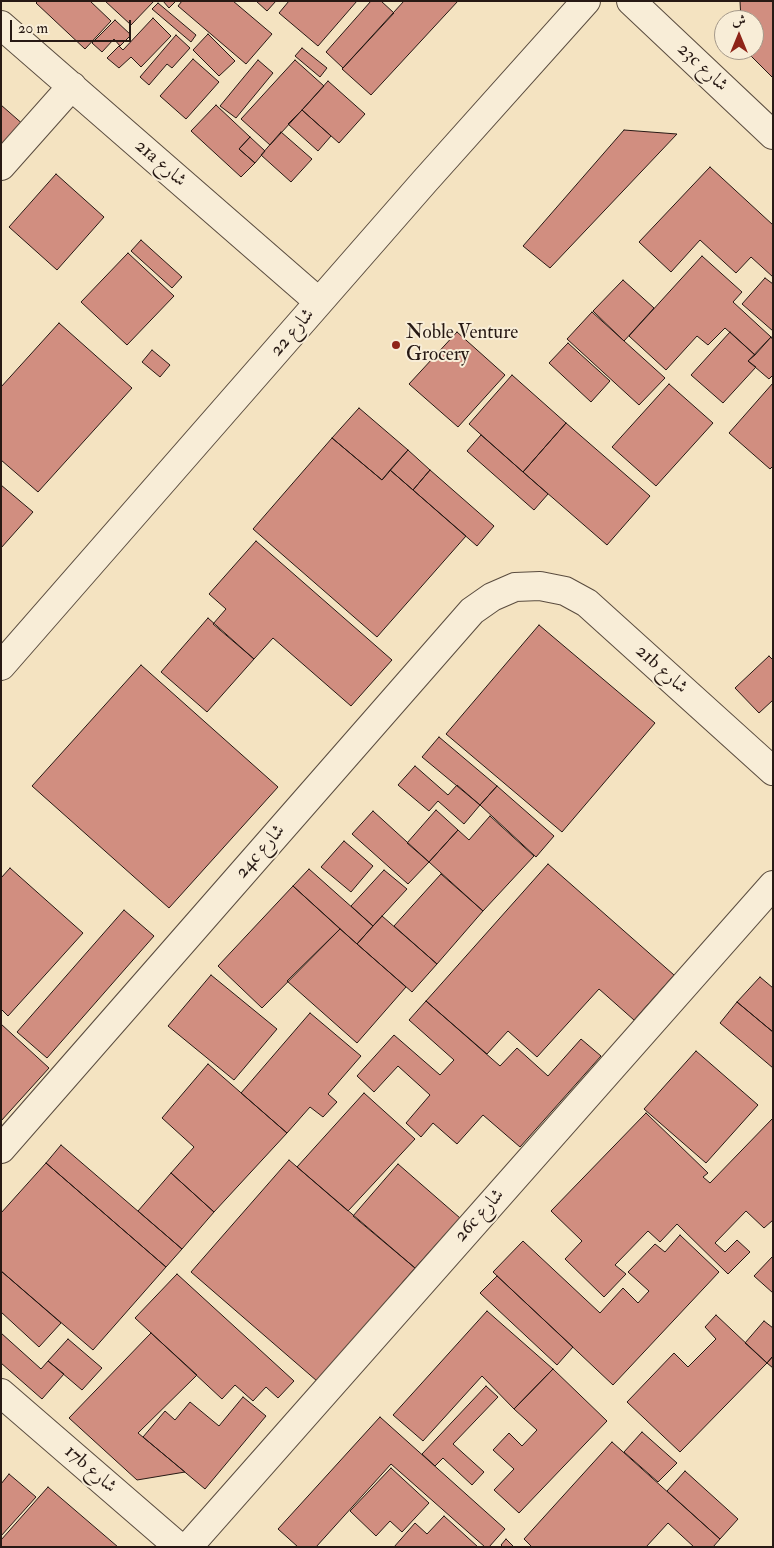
<!DOCTYPE html>
<html>
<head>
<meta charset="utf-8">
<style>
	body { margin:0 }
	#map { position:relative; width:774px; height:1548px; overflow:hidden; background:#f4e3c1; font-family:"IM FELL Double Pica",Amiri,serif }
	canvas { display:block }
	.frame { position:absolute; inset:0; border:2px solid #271914; pointer-events:none }
	.north { position:absolute; left:714px; top:10px; width:50px; height:50px; box-sizing:border-box; background:#f8edd7; border:1px solid #a49889; border-radius:50%; rotate:0deg; font-size:14px; font-weight:700; line-height:20px; text-align:center; color:#271914 }
	.north::after { content:''; display:block; margin:auto; width:18px; height:22px; background:#8f2418; clip-path:polygon(50% 0,100% 100%,50% 72%,0 100%) }
	.scale { position:absolute; left:10px; top:20px; width:121px; height:22px; box-sizing:border-box; border:2px solid #271914; border-top:0; padding-left:6px; font-size:15px; line-height:18px; white-space:nowrap; color:#271914; -webkit-text-stroke:4px #f8edd7; paint-order:stroke }
</style>
</head>
<body>
<div id="map">
<canvas width="774" height="1548"></canvas>
<div class="frame"></div>
<div class="north">ش</div>
<div class="scale">20 m</div>
</div>
<script>
const context = document.querySelector('canvas').getContext('2d');
context.lineJoin = 'round';
function paint(path, color) { context.fillStyle = color; context.fill(path, 'evenodd'); }
const poly = rows => new Path2D(rows.map(r => 'M' + r).join(''));
function stroke(path, color, width, dash) { context.strokeStyle = color; context.lineWidth = width; context.lineCap = dash ? 'butt' : 'round'; context.setLineDash(dash || []); context.stroke(path); }
function label(font, color, halo, rows, align = 'center') {
  context.font = font + ' "IM FELL Double Pica",Amiri,serif'; context.lineWidth = 4; context.setLineDash([]); context.textBaseline = 'middle'; context.strokeStyle = halo; context.fillStyle = color; for (const [text, x, y, turn = 0] of rows) {
    context.save(); context.translate(x, y); context.rotate((+turn || 0) * Math.PI / 180); context.textAlign = isNaN(turn) ? turn : align; if (halo) context.strokeText(text, 0, 0); context.fillText(text, 0, 0); context.restore();
  }
}
const building = poly([
	[38,1,90,1,111,21,85,49,36,3,38,1],
	[105,1,154,1,131,25,105,1],
	[163,1,176,1,169,8,163,1],
	[182,1,233,1,272,34,246,64,178,6,182,1],
	[256,1,276,1,267,11,256,1],
	[289,1,357,1,318,46,279,13,289,1],
	[371,1,381,1,394,13,343,68,326,52,371,1],
	[404,1,458,1,371,95,342,69,404,1],
	[740,1,773,1,773,78,745,50,754,50,754,20,741,20,740,1],
	[158,3,196,35,191,42,152,9,158,3],
	[153,18,171,36,141,67,131,57,119,68,107,58,119,46,123,50,153,18],
	[115,20,131,35,120,46,114,39,102,52,92,43,115,20],
	[208,34,235,61,219,76,193,50,208,34],
	[176,35,190,48,172,68,167,64,149,85,140,77,176,35],
	[302,48,327,68,320,77,295,56,302,48],
	[193,59,219,82,186,119,160,96,193,59],
	[258,60,273,73,236,118,220,106,258,60],
	[295,60,324,86,270,145,241,119,295,60],
	[328,81,365,114,339,143,302,110,328,81],
	[1,105,25,126,1,151,1,105],
	[216,105,250,137,239,149,255,163,241,177,191,131,216,105],
	[302,110,331,136,318,151,288,124,302,110],
	[624,130,677,134,550,268,523,246,624,130],
	[281,132,312,159,291,182,261,155,281,132],
	[250,137,265,151,255,163,239,149,250,137],
	[710,167,773,225,773,277,751,257,736,273,700,240,671,272,639,242,710,167],
	[56,174,104,217,57,270,9,227,56,174],
	[141,240,182,277,172,288,131,251,141,240],
	[128,253,174,296,127,345,81,302,128,253],
	[702,256,742,292,733,302,771,337,755,355,725,328,708,345,697,336,666,370,629,336,702,256],
	[765,278,773,284,773,331,742,304,765,278],
	[623,280,654,308,624,341,593,311,623,280],
	[592,312,665,378,639,405,567,339,592,312],
	[59,323,132,388,38,492,1,460,1,387,59,323],
	[457,332,505,375,458,427,409,384,457,332],
	[730,332,755,355,748,361,756,367,723,403,691,375,730,332],
	[771,337,773,340,773,375,769,379,748,361,771,337],
	[568,343,610,381,591,402,549,363,568,343],
	[152,350,170,365,160,377,142,362,152,350],
	[512,375,566,423,523,472,469,424,512,375],
	[773,383,773,466,770,469,729,433,773,383],
	[669,384,713,423,656,486,612,447,669,384],
	[359,408,408,450,382,480,332,438,359,408],
	[566,423,650,496,607,545,523,472,566,423],
	[481,435,548,494,534,510,467,451,481,435],
	[332,438,382,480,390,470,466,536,377,637,253,529,332,438],
	[408,450,430,470,413,490,390,470,408,450],
	[430,470,494,526,477,546,413,490,430,470],
	[1,485,33,512,1,548,1,485],
	[256,541,392,660,351,706,273,638,254,659,213,624,226,609,209,594,256,541],
	[208,618,254,659,207,712,161,672,208,618],
	[539,625,655,723,562,832,446,734,539,625],
	[769,656,773,660,773,700,759,713,735,688,769,656],
	[141,665,278,787,169,908,32,786,141,665],
	[439,737,497,786,480,805,422,757,439,737],
	[415,766,448,795,457,785,480,805,464,824,438,801,429,811,398,785,415,766],
	[497,786,554,836,536,857,480,805,497,786],
	[436,810,458,830,429,862,407,843,436,810],
	[373,811,429,862,408,884,352,834,373,811],
	[490,816,534,856,483,911,429,862,458,830,469,840,490,816],
	[344,841,373,866,351,892,321,867,344,841],
	[548,864,674,975,634,1020,599,989,537,1057,508,1031,487,1054,426,1001,548,864],
	[10,868,83,933,8,1016,1,1009,1,878,10,868],
	[309,869,373,926,357,944,293,886,309,869],
	[384,870,407,889,373,926,351,906,384,870],
	[441,874,483,911,437,964,394,926,441,874],
	[293,886,340,929,262,1008,218,966,293,886],
	[124,910,154,936,47,1058,17,1032,124,910],
	[382,916,437,964,412,992,357,944,382,916],
	[340,929,406,987,357,1043,287,981,340,929],
	[211,975,277,1029,234,1080,168,1026,211,975],
	[760,977,773,988,773,1032,737,1002,760,977],
	[426,1001,500,1066,517,1048,548,1076,581,1039,601,1056,520,1147,483,1115,457,1144,433,1123,421,1137,406,1123,430,1095,398,1066,374,1092,357,1076,394,1035,440,1075,454,1060,409,1020,426,1001],
	[737,1002,773,1032,773,1068,720,1023,737,1002],
	[310,1013,361,1056,328,1094,337,1102,323,1117,310,1107,287,1133,241,1093,310,1013],
	[1,1024,49,1068,1,1121,1,1024],
	[696,1051,758,1105,706,1163,644,1109,696,1051],
	[208,1064,287,1133,214,1212,171,1173,194,1147,162,1118,208,1064],
	[364,1093,415,1139,348,1211,297,1167,364,1093],
	[646,1113,708,1173,703,1177,710,1183,773,1118,773,1220,764,1228,746,1211,715,1243,725,1252,737,1240,750,1252,728,1274,677,1224,660,1242,648,1231,615,1265,626,1274,604,1297,565,1259,582,1241,551,1211,646,1113],
	[61,1145,182,1249,166,1267,46,1163,61,1145],
	[289,1160,415,1268,317,1381,191,1272,289,1160],
	[46,1163,166,1267,93,1350,1,1271,1,1213,46,1163],
	[398,1164,460,1218,415,1268,353,1216,398,1164],
	[171,1173,214,1212,182,1249,138,1211,171,1173],
	[680,1235,719,1272,613,1385,493,1272,523,1241,600,1313,623,1288,638,1303,649,1291,628,1272,655,1244,665,1252,680,1235],
	[773,1256,773,1293,754,1276,773,1256],
	[1,1271,61,1323,39,1347,1,1312,1,1271],
	[177,1274,294,1381,278,1398,266,1387,253,1401,235,1385,222,1399,135,1318,177,1274],
	[497,1276,573,1347,557,1365,480,1293,497,1276],
	[487,1311,553,1369,514,1409,482,1376,423,1441,393,1415,487,1311],
	[716,1315,767,1363,680,1452,627,1402,674,1353,688,1367,716,1339,705,1327,716,1315],
	[764,1321,773,1328,773,1356,767,1363,745,1343,764,1321],
	[1,1333,41,1369,48,1361,64,1374,42,1399,1,1363,1,1333],
	[151,1333,197,1375,138,1433,185,1472,137,1480,69,1418,151,1333],
	[68,1339,102,1368,82,1390,48,1361,68,1339],
	[773,1356,773,1368,767,1363,773,1356],
	[553,1369,607,1421,519,1513,494,1490,514,1469,493,1450,509,1433,522,1446,537,1430,514,1409,553,1369],
	[486,1386,498,1397,453,1444,484,1472,472,1485,443,1458,435,1466,422,1454,486,1386],
	[243,1397,266,1416,205,1489,143,1437,165,1411,175,1420,190,1402,219,1426,243,1397],
	[380,1417,505,1529,489,1547,485,1547,391,1464,316,1547,298,1547,278,1529,380,1417],
	[642,1432,677,1463,658,1482,624,1452,642,1432],
	[612,1442,720,1539,713,1547,694,1547,668,1523,646,1547,532,1547,524,1539,612,1442],
	[391,1468,429,1503,402,1532,390,1521,376,1536,350,1511,391,1468],
	[685,1471,738,1519,720,1539,667,1491,685,1471],
	[9,1474,36,1497,1,1536,1,1484,9,1474],
	[48,1487,118,1547,1,1547,1,1540,48,1487],
	[444,1516,478,1547,394,1547,415,1523,427,1534,444,1516],
	[506,1539,514,1547,503,1547,501,1545,506,1539]
]);
paint(building, '#d18e80');
stroke(building, '#271914', 1);
const street = poly([
	[631,1,773,135],
	[1,25,319,302],
	[1,166,72,86],
	[1,666,424,182,586,1],
	[1,1149,472,611,492,597,515,587,540,586,565,591,587,603,773,771],
	[1,1393,179,1547],
	[188,1547,773,885]
]);
stroke(street, '#5a4c3f', 30);
stroke(street, '#f8edd7', 28);
for (const [x, y, r, color] of [
	[396,345,5,"#8f2418"]
]) { const dot = new Path2D(); dot.arc(x, y, r, 0, 2 * Math.PI); context.fillStyle = color; context.fill(dot); stroke(dot, '#f8edd7', 2); }
label('19px', '#271914', '#f8edd7', [
	["23c شارع",702,68,43],
	["21a شارع",160,164,41],
	["شارع 22",293,333,-49],
	["21b شارع",661,670,42],
	["24c شارع",261,852,-49],
	["26c شارع",480,1216,-48],
	["17b شارع",90,1470,41]
]);
label('19px', '#271914', '#f8edd7', [
	["Noble Venture",406,334],
	["Grocery",406,356]
], 'left');
</script>
</body>
</html>
